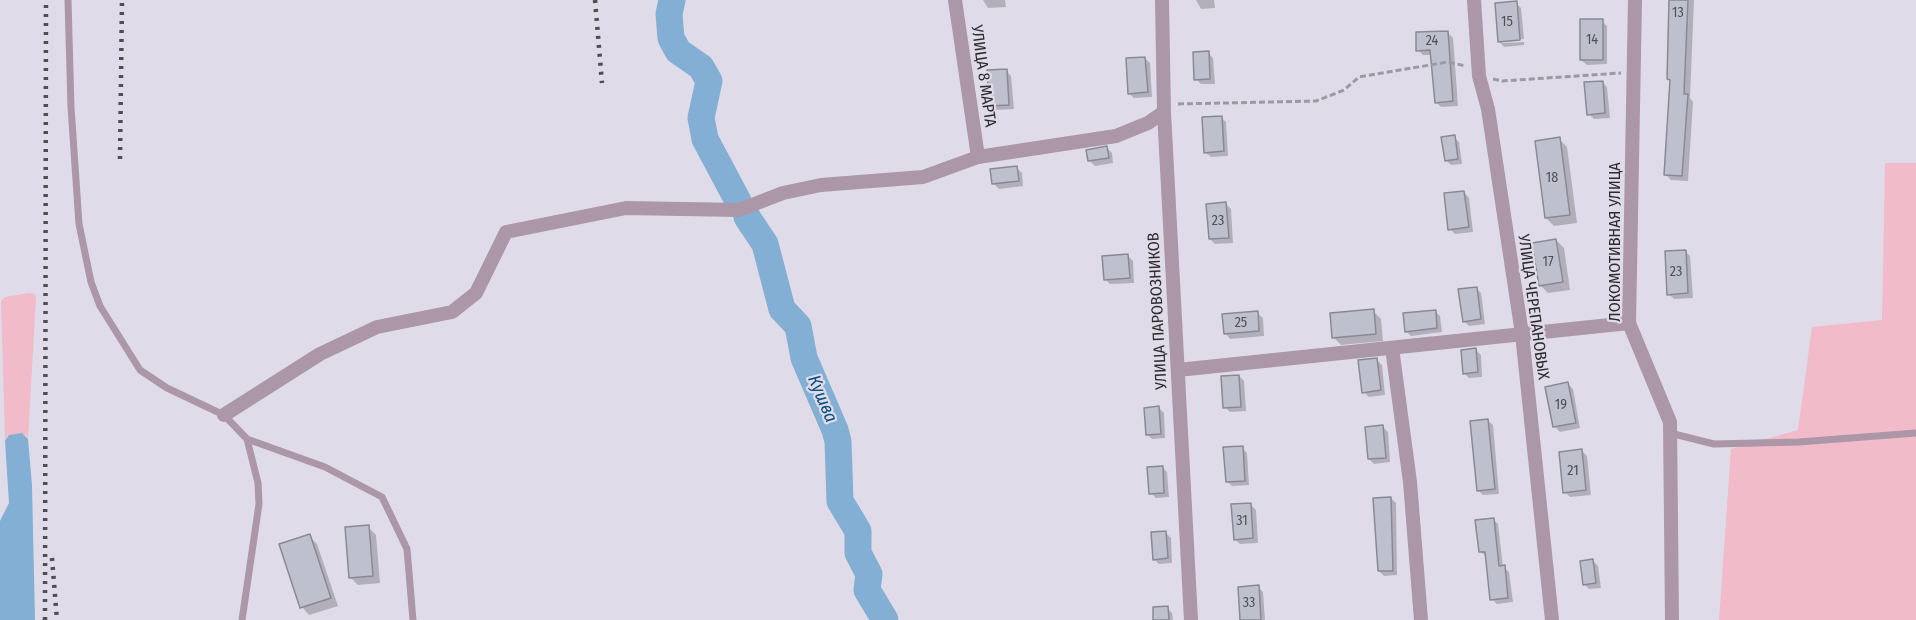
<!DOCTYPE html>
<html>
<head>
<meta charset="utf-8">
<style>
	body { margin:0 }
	canvas { display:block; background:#e0dbe8 }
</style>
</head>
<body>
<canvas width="1916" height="620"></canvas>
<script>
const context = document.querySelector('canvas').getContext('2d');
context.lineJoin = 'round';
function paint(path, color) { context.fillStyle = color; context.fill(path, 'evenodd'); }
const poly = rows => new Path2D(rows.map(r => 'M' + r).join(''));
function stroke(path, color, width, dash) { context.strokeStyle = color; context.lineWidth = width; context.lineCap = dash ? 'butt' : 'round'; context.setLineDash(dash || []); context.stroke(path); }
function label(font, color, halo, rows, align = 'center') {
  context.font = font + ' "Fira Sans Condensed",sans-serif'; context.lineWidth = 4.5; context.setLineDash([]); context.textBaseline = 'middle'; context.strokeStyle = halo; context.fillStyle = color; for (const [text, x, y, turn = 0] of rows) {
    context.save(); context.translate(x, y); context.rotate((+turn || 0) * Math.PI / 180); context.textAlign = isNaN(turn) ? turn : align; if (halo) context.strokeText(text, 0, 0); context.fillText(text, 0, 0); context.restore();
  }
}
paint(poly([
	[1885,163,1916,163,1916,620,1719,620,1731,449,1798,430,1812,327,1882,320],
	[29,293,35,294,36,299,28,439,26,435,9,435,5,441,1,301,5,297]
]), '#f2bbca');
paint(poly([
	[22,433,28,439,32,485,35,620,0,620,0,521,9,503,5,441,9,435]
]), '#84afd4');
paint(poly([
	[983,0,1005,0,1006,7,988,8],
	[1196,0,1214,0,1215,8,1201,9],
	[1671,0,1694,0,1690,98,1693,102,1688,181,1671,180,1665,174,1672,82,1668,79],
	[1516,3,1521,8,1524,39,1502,40,1502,43,1524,42,1524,45,1504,47,1499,41],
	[1602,21,1607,26,1607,64,1587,65,1581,60],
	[1448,33,1453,38,1458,106,1441,107,1436,102,1432,55,1423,55,1418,50],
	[1208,53,1213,58,1215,84,1201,84,1196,79],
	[1145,58,1150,63,1152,97,1134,98,1129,93],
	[1006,70,1011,76,1014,109,996,110,991,105],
	[1602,82,1607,87,1610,118,1594,119,1589,114],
	[1221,117,1226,122,1228,156,1211,157,1205,152],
	[1454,137,1459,142,1462,164,1451,165,1446,160],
	[1559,139,1567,147,1577,223,1554,226,1546,218],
	[1107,148,1112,153,1113,163,1095,166,1090,161],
	[1017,168,1022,173,1023,186,999,189,994,184],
	[1464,192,1469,198,1473,232,1455,234,1450,229],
	[1226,204,1231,209,1233,243,1215,244,1210,239],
	[1556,240,1564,248,1570,290,1548,293,1540,285],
	[1685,251,1690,256,1693,298,1674,299,1669,294],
	[1128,256,1133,261,1134,283,1110,284,1105,279],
	[1476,288,1481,293,1485,324,1469,326,1464,321],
	[1373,311,1381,319,1383,341,1341,345,1333,337],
	[1435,311,1440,316,1442,332,1411,336,1406,331],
	[1257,313,1263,318,1264,336,1230,339,1225,333],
	[1476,350,1481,355,1482,377,1469,378,1464,373],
	[1377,360,1382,365,1385,395,1369,397,1364,392],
	[1239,376,1244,381,1246,411,1230,412,1225,407],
	[1568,384,1573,389,1580,428,1560,432,1555,427],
	[1159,408,1164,413,1165,438,1152,439,1147,434],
	[1487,420,1493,425,1499,494,1483,495,1478,490],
	[1383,427,1388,432,1390,462,1374,464,1369,459],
	[1242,448,1247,453,1249,485,1232,486,1227,481],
	[1582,451,1587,456,1591,495,1570,497,1565,492],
	[1162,467,1167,472,1169,497,1156,498,1151,493],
	[1391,498,1396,503,1397,575,1384,576,1379,571],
	[1251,505,1256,510,1258,543,1240,544,1235,539],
	[1493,519,1498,524,1503,567,1509,572,1513,602,1497,604,1492,599,1487,556,1480,552],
	[368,527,376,535,380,583,358,585,350,577],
	[1166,533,1171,538,1172,563,1159,564,1154,559],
	[309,536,317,544,338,606,309,615,302,607],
	[1593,561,1598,566,1601,588,1589,589,1584,584],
	[1258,587,1263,592,1265,620,1241,620],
	[1167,608,1172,613,1173,620,1155,620]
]), '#0003');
stroke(poly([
	[672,0,669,14,671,38,678,51,701,67,709,81,701,118,705,139,738,201],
	[747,217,765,244,782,309,798,326,804,358,835,430,838,441,840,501,858,531,858,553,869,574,867,590,885,620]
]), '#84afd4', 27);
const building = poly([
	[1669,0,1688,0,1684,94,1688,94,1682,176,1664,175,1670,80,1667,79,1669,0],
	[1517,1,1520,40,1498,42,1495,3,1517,1],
	[1580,19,1603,19,1603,60,1580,60,1580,19],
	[1448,31,1453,101,1435,103,1430,50,1416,51,1416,32,1448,31],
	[1209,51,1210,79,1194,80,1193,52,1209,51],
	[1145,57,1148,92,1128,94,1126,58,1145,57],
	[1007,69,1009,105,989,106,987,70,1007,69],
	[1603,81,1605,113,1587,115,1584,82,1603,81],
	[1222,116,1224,151,1204,153,1202,117,1222,116],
	[1455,135,1458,159,1445,161,1441,137,1455,135],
	[1560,137,1570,215,1545,218,1535,141,1560,137],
	[1107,146,1109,158,1088,161,1086,150,1107,146],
	[1017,166,1019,181,992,184,990,169,1017,166],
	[1464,191,1469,227,1448,230,1444,193,1464,191],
	[1226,202,1229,238,1209,239,1206,204,1226,202],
	[1556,239,1563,282,1539,286,1532,243,1556,239],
	[1686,250,1688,293,1667,295,1665,251,1686,250],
	[1128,254,1130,278,1104,280,1102,256,1128,254],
	[1477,287,1481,319,1463,322,1458,289,1477,287],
	[1374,309,1376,334,1332,338,1330,313,1374,309],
	[1436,310,1437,328,1405,332,1403,313,1436,310],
	[1258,311,1259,331,1224,334,1222,314,1258,311],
	[1476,348,1478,372,1463,374,1461,350,1476,348],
	[1377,358,1381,390,1362,393,1358,360,1377,358],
	[1239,375,1241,407,1223,408,1221,376,1239,375],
	[1568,382,1576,423,1553,427,1545,387,1568,382],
	[1159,406,1161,434,1146,435,1144,408,1159,406],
	[1488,419,1495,489,1477,491,1470,421,1488,419],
	[1383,425,1386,458,1368,459,1365,427,1383,425],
	[1243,446,1245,481,1226,482,1223,447,1243,446],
	[1582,449,1586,490,1563,493,1559,452,1582,449],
	[1163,466,1164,493,1149,494,1147,467,1163,466],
	[1391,497,1393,571,1378,571,1373,498,1391,497],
	[1251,503,1253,538,1234,540,1231,504,1251,503],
	[1494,518,1499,566,1505,565,1508,598,1490,600,1485,552,1479,552,1475,520,1494,518],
	[369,525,373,576,349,578,345,527,369,525],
	[1166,531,1168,558,1153,560,1151,532,1166,531],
	[310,534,331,598,300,608,279,544,310,534],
	[1593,559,1596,583,1583,585,1580,561,1593,559],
	[1259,585,1261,620,1240,620,1238,587,1259,585],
	[1168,606,1169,620,1153,620,1153,607,1168,606]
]);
paint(building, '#bec1cd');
stroke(building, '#878a95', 1.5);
stroke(poly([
	[1493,79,1502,81,1621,73],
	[1178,104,1316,101,1344,90,1359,77,1448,62,1466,66]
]), '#9d99a3', 3, [6, 3]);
stroke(poly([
	[68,0,71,107,79,224,91,282,100,306,140,370,167,388,224,415,247,439,258,483,259,504,242,620],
	[1670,433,1714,444,1799,442,1916,433],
	[247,439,325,467,382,497,407,549,413,620]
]), '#ab97a7', 7);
stroke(poly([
	[955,0,978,157],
	[1162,0,1164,112,1191,620],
	[1474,0,1479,76,1488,109,1522,334,1552,620],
	[1635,0,1629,323,1670,422,1672,620],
	[1392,348,1410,482,1421,620],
	[1178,370,1629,323],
	[224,415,320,354,377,327,452,312,476,293,506,232,626,208,739,210,783,193,821,185,923,177,978,157,1116,136,1148,123,1164,112]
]), '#ab97a7', 14);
stroke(poly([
	[595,0,602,83],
	[120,159,122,0],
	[52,558,57,620],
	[45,620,46,0]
]), '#504d54', 4.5, [3, 6]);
label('14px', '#505056', null, [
	["13",1678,13],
	["15",1507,22],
	["14",1592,40],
	["24",1432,41],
	["18",1552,178],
	["23",1218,221],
	["17",1548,262],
	["23",1676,272],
	["25",1241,323],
	["19",1561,405],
	["21",1573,471],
	["31",1242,521],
	["33",1249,603]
]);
label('16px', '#2c2a2f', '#e0dbe8', [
	["УЛИЦА 8 МАРТА",983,76,82],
	["ЛОКОМОТИВНАЯ УЛИЦА",1616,242,-90],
	["УЛИЦА ЧЕРЕПАНОВЫХ",1533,307,82],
	["УЛИЦА ПАРОВОЗНИКОВ",1158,311,-93]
]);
label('italic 18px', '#08507f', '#e0dbe8', [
	["Кушва",822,399,67]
]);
</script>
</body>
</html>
